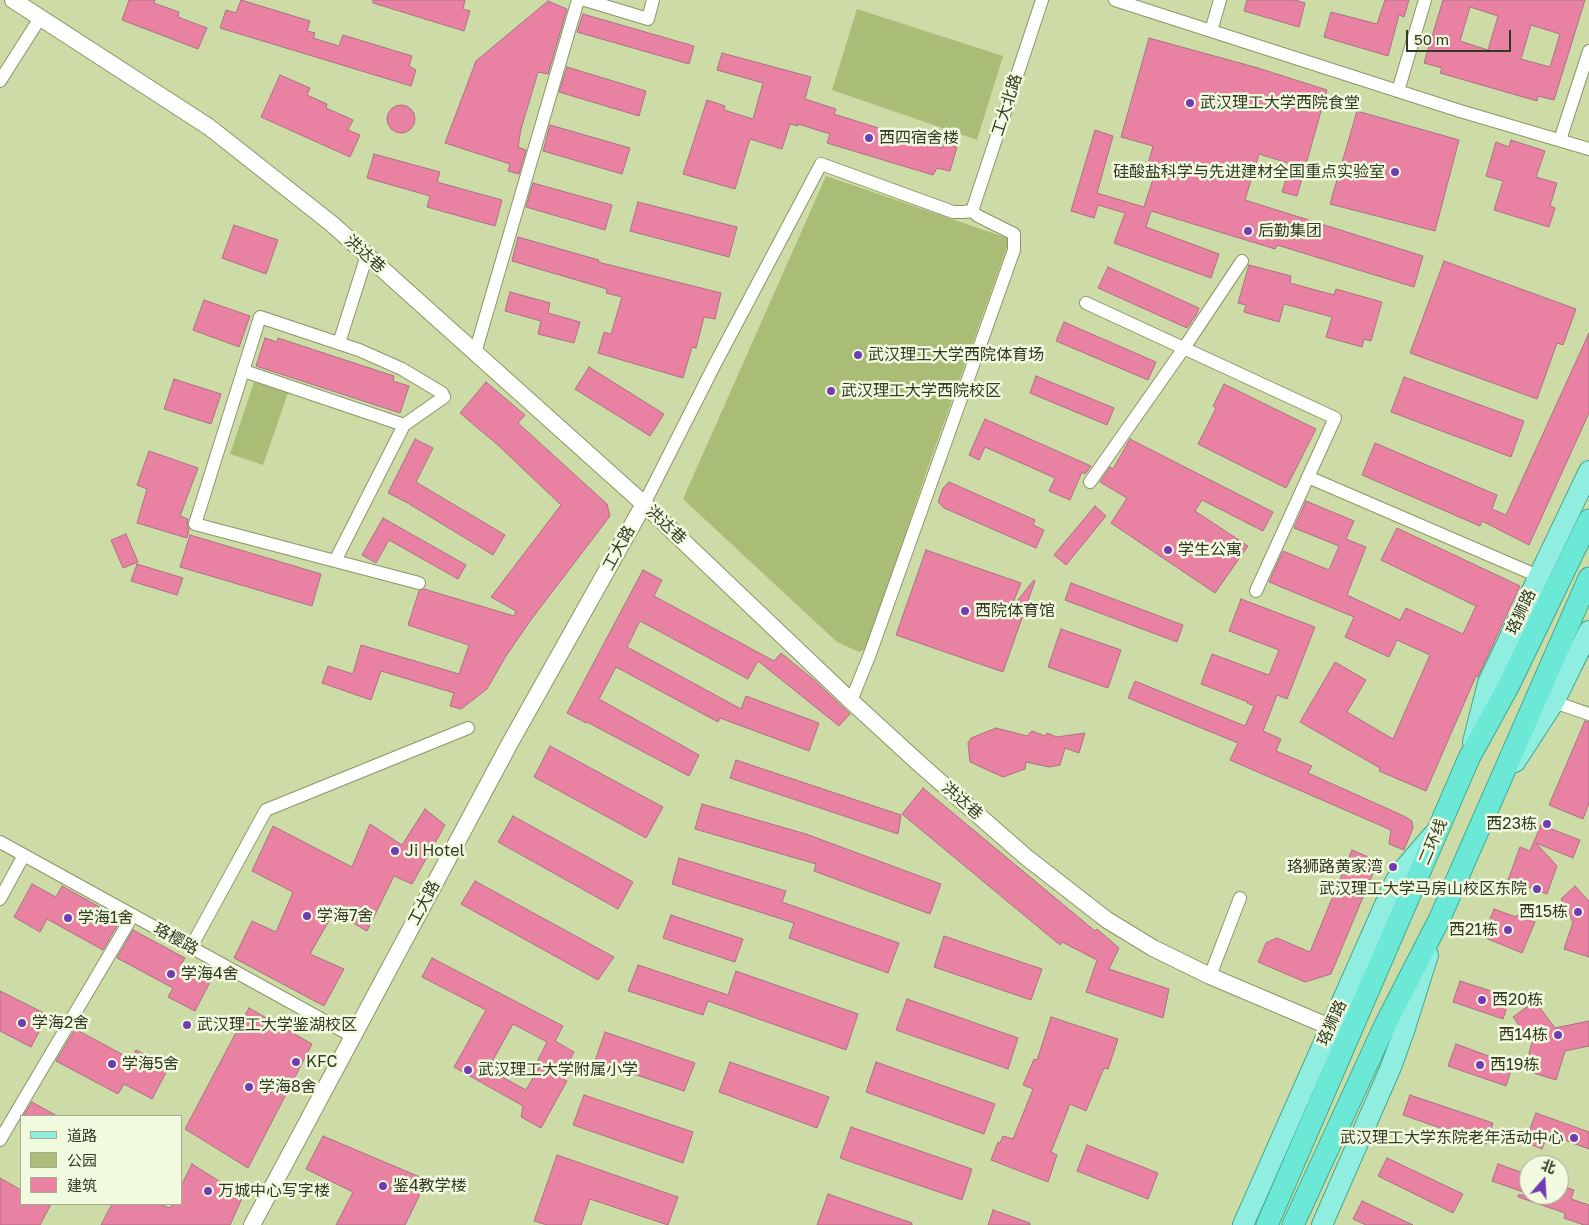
<!DOCTYPE html>
<html>
<head>
<meta charset="utf-8">
<style>
	body { margin:0 }
	#map { position:relative; width:1589px; height:1225px; overflow:hidden; background:#cddba7; font-family:"Golos Text","Noto Sans SC",sans-serif }
	canvas { display:block }
	.legend { position:absolute; left:20px; top:1115px; width:162px; height:90px; box-sizing:border-box; background:#f1f9de; border:1px solid #a5ac94; margin:0; padding:6px 9px; list-style:none; font-size:15px; color:#343925 }
	.legend li { display:flex; align-items:center; gap:10px; height:25px }
	.legend b { width:25px; border:1px solid #a5ac94 }
	.north { position:absolute; left:1519px; top:1155px; width:50px; height:50px; box-sizing:border-box; background:#f1f9de; border:1px solid #a5ac94; border-radius:50%; rotate:19deg; font-size:14px; font-weight:700; line-height:20px; text-align:center; color:#343925 }
	.north::after { content:''; display:block; margin:auto; width:18px; height:22px; background:#713bb1; clip-path:polygon(50% 0,100% 100%,50% 72%,0 100%) }
	.scale { position:absolute; left:1406px; top:30px; width:105px; height:22px; box-sizing:border-box; border:2px solid #343925; border-top:0; padding-left:6px; font-size:15px; line-height:18px; white-space:nowrap; color:#343925; -webkit-text-stroke:4px #f1f9de; paint-order:stroke }
</style>
</head>
<body>
<div id="map">
<canvas width="1589" height="1225"></canvas>
<ul class="legend">
<li><b style="height:6px;background:#90eee0"></b>道路</li>
<li><b style="height:14px;background:#aabd76"></b>公园</li>
<li><b style="height:14px;background:#e881a2"></b>建筑</li>
</ul>
<div class="north">北</div>
<div class="scale">50 m</div>
</div>
<script>
const context = document.querySelector('canvas').getContext('2d');
context.lineJoin = 'round';
function paint(path, color) { context.fillStyle = color; context.fill(path, 'evenodd'); }
const poly = rows => new Path2D(rows.map(r => 'M' + r).join(''));
function stroke(path, color, width, dash) { context.strokeStyle = color; context.lineWidth = width; context.lineCap = dash ? 'butt' : 'round'; context.setLineDash(dash || []); context.stroke(path); }
function label(font, color, halo, rows, align = 'center') {
  context.font = font + ' "Golos Text","Noto Sans SC",sans-serif'; context.lineWidth = 5; context.setLineDash([]); context.textBaseline = 'middle'; context.strokeStyle = halo; context.fillStyle = color; for (const [text, x, y, turn = 0] of rows) {
    context.save(); context.translate(x, y); context.rotate((+turn || 0) * Math.PI / 180); context.textAlign = isNaN(turn) ? turn : align; if (halo) context.strokeText(text, 0, 0); context.fillText(text, 0, 0); context.restore();
  }
}
paint(poly([
	[857,9,1003,56,977,140,832,90],
	[826,176,1010,239,927,470,867,649,859,652,837,642,683,499],
	[254,382,288,393,263,465,230,454]
]), '#aabd76');
const building = poly([
	[129,0,155,0,154,3,179,12,178,17,207,28,198,49,122,20,129,0],
	[241,0,310,21,307,31,315,33,313,38,339,46,343,35,412,56,409,66,416,70,411,86,220,28,226,10,236,13,241,0],
	[373,0,465,0,463,9,470,11,464,31,373,3,373,0],
	[1247,0,1295,0,1305,3,1299,27,1244,11,1247,0],
	[1385,0,1409,0,1404,17,1399,15,1388,56,1324,37,1331,12,1377,24,1385,0],
	[1443,0,1585,0,1554,100,1538,96,1537,101,1440,73,1442,68,1424,63,1443,0],
	[1470,7,1498,16,1488,50,1460,41,1470,7],
	[1531,25,1560,34,1550,67,1521,59,1531,25],
	[548,1,567,9,548,74,538,72,521,129,518,147,526,150,519,174,508,171,510,164,445,143,476,61,548,1],
	[583,14,694,46,689,64,577,32,583,14],
	[1149,38,1258,68,1327,90,1297,196,1282,192,1291,164,1259,154,1245,200,1423,256,1414,287,1277,245,1275,249,1151,211,1146,227,1219,254,1211,278,1114,243,1125,213,1098,205,1094,218,1071,211,1095,130,1113,136,1097,193,1144,207,1154,176,1145,174,1153,146,1121,137,1149,38],
	[722,53,811,77,805,99,836,109,834,114,942,148,944,143,957,147,950,171,937,168,933,175,827,143,830,134,798,124,798,126,790,124,782,149,750,139,735,189,683,174,707,100,725,106,724,110,753,119,763,83,717,70,722,53],
	[567,67,646,91,639,116,559,92,567,67],
	[280,75,310,88,307,95,327,104,326,108,353,120,348,130,360,135,350,157,261,117,280,75],
	'387 119a14 14 0 1 1 28 0a14 14 0 1 1-28 0Z',
	[1357,111,1459,140,1435,231,1330,204,1357,111],
	[550,125,630,148,622,174,543,151,550,125],
	[1511,140,1545,151,1536,177,1557,183,1550,206,1555,208,1549,227,1494,210,1503,181,1486,176,1496,142,1509,147,1511,140],
	[374,154,440,172,437,182,502,200,495,226,427,207,430,196,367,178,374,154],
	[533,183,612,205,605,230,526,207,533,183],
	[638,202,737,227,729,257,630,231,638,202],
	[234,225,278,240,266,274,222,258,234,225],
	[518,237,599,260,598,262,721,293,715,319,704,317,696,348,692,347,683,378,598,353,604,332,611,334,622,297,606,293,607,289,512,261,518,237],
	[1444,261,1576,309,1563,345,1557,343,1537,399,1410,353,1444,261],
	[1249,265,1291,276,1290,283,1334,295,1336,289,1382,302,1371,341,1364,339,1362,347,1326,337,1332,317,1284,304,1279,322,1244,312,1246,305,1238,303,1249,265],
	[1108,267,1199,308,1196,315,1187,328,1098,288,1108,267],
	[510,292,550,303,548,313,580,322,574,343,538,334,541,321,505,311,510,292],
	[204,300,250,316,239,347,193,330,204,300],
	[1064,322,1156,362,1148,380,1056,341,1064,322],
	[1589,333,1589,413,1529,545,1482,521,1480,526,1362,475,1375,443,1497,495,1492,509,1506,515,1589,333],
	[265,338,277,342,278,338,394,376,393,381,409,386,400,413,256,366,265,338],
	[589,367,664,414,650,436,575,389,589,367],
	[1036,376,1114,408,1107,425,1030,393,1036,376],
	[1404,377,1524,421,1511,457,1391,412,1404,377],
	[174,379,221,394,211,424,164,409,174,379],
	[486,382,525,415,518,423,607,504,610,516,530,621,506,656,487,689,461,709,450,706,454,693,381,671,371,700,322,683,328,666,353,674,361,645,459,674,469,645,408,625,419,591,424,589,514,616,516,611,491,597,561,505,499,446,460,413,486,382],
	[1224,384,1316,429,1286,488,1198,444,1216,408,1213,406,1224,384],
	[985,419,1091,466,1085,474,1082,472,1070,500,1049,491,1055,478,985,447,979,460,969,455,985,419],
	[415,439,433,448,416,482,505,535,493,555,406,502,388,493,415,439],
	[1130,439,1273,512,1263,531,1202,500,1195,511,1248,546,1215,593,1111,523,1127,498,1100,482,1110,467,1113,469,1130,439],
	[149,451,198,468,180,516,188,519,187,525,189,529,187,538,137,523,147,489,137,485,149,451],
	[949,482,1035,520,1033,525,1044,530,1036,548,944,508,938,502,943,488,949,482],
	[1306,501,1354,521,1346,539,1366,547,1347,595,1400,620,1406,608,1463,634,1476,606,1381,560,1397,528,1520,586,1478,677,1476,676,1426,791,1379,771,1380,768,1300,722,1335,662,1366,680,1347,712,1393,739,1430,655,1397,640,1389,657,1345,637,1354,617,1269,582,1283,551,1329,570,1339,546,1294,528,1306,501],
	[1095,506,1106,516,1066,565,1054,555,1095,506],
	[383,518,466,565,458,579,389,540,376,563,362,555,383,518],
	[126,534,138,562,123,568,111,540,126,534],
	[190,535,321,574,312,606,180,567,190,535],
	[926,550,1021,583,1010,610,1034,580,1035,581,1003,672,896,635,926,550],
	[137,564,183,578,177,595,131,581,137,564],
	[643,570,662,580,654,596,774,661,781,653,814,680,850,714,839,726,758,661,748,679,640,621,627,647,741,709,746,696,819,723,809,751,720,718,718,722,616,667,599,699,699,755,689,776,587,722,586,723,567,713,643,570],
	[1071,583,1183,625,1177,642,1065,600,1071,583],
	[1241,599,1315,627,1287,699,1277,695,1263,731,1281,739,1276,751,1312,766,1308,773,1404,816,1412,821,1413,828,1404,850,1389,844,1391,830,1230,760,1238,743,1128,698,1135,681,1245,726,1254,706,1247,703,1248,702,1201,684,1212,654,1269,675,1279,650,1229,631,1241,599],
	[1061,629,1121,650,1108,688,1048,667,1061,629],
	[1585,721,1589,722,1589,803,1583,819,1549,805,1585,721],
	[996,728,1027,736,1032,731,1045,736,1047,733,1057,737,1085,733,1079,753,1065,748,1060,765,1049,767,1026,762,1025,769,1003,777,970,762,968,743,971,738,996,728],
	[550,746,663,807,646,838,534,777,550,746],
	[736,760,901,815,898,834,730,778,736,760],
	[923,788,1095,931,1097,929,1119,948,1109,969,1169,989,1163,1018,1086,992,1097,960,1062,942,1060,945,902,814,923,788],
	[702,804,806,834,941,884,930,914,814,871,816,864,695,829,702,804],
	[425,809,445,825,412,884,394,876,367,931,334,912,310,954,344,969,324,1006,234,958,252,921,276,932,293,892,252,871,273,826,352,867,370,824,402,845,425,809],
	[513,816,633,882,618,909,498,842,513,816],
	[1541,825,1580,840,1573,858,1536,843,1557,866,1547,894,1508,880,1520,847,1530,851,1541,825],
	[1352,850,1378,861,1331,974,1305,982,1258,962,1266,943,1277,938,1310,952,1352,850],
	[679,858,786,891,782,902,899,943,888,973,789,938,794,923,672,884,679,858],
	[475,881,614,957,598,980,461,904,475,881],
	[32,884,56,897,62,886,121,919,103,950,47,919,40,932,14,917,32,884],
	[1575,886,1589,901,1589,957,1564,949,1573,922,1561,899,1575,886],
	[1494,909,1516,917,1517,915,1535,922,1522,953,1483,937,1494,909],
	[671,915,743,939,735,962,663,938,671,915],
	[133,930,185,958,180,966,210,982,195,1011,168,997,173,988,117,958,133,930],
	[944,936,1042,969,1031,1000,934,967,944,936],
	[432,958,563,1026,555,1041,574,1052,561,1077,567,1081,541,1128,521,1117,523,1106,454,1067,486,1010,422,977,432,958],
	[513,1024,547,1042,537,1062,541,1064,526,1090,488,1069,513,1024],
	[638,965,728,995,736,971,858,1014,846,1050,708,1001,703,1015,628,991,638,965],
	[1460,981,1510,997,1503,1019,1453,1002,1460,981],
	[0,991,48,1015,31,1047,0,1031,0,991],
	[907,999,1018,1038,1008,1069,896,1030,907,999],
	[1535,1001,1555,1028,1589,1021,1589,1046,1565,1051,1556,1080,1524,1070,1532,1043,1513,1017,1535,1001],
	[249,1008,312,1044,248,1168,185,1129,249,1008],
	[1051,1017,1118,1039,1108,1069,1104,1068,1086,1111,1070,1104,1051,1152,1057,1155,1048,1182,991,1160,998,1142,1000,1143,1003,1136,1013,1139,1033,1089,1023,1085,1034,1059,1037,1060,1051,1017],
	[75,1029,131,1059,136,1050,169,1067,152,1099,124,1084,118,1094,56,1061,75,1029],
	[605,1032,695,1063,684,1091,595,1061,605,1032],
	[1456,1044,1513,1065,1506,1086,1448,1066,1456,1044],
	[730,1062,829,1097,817,1128,719,1092,730,1062],
	[876,1062,995,1104,984,1134,866,1092,876,1062],
	[584,1095,693,1132,683,1163,573,1125,584,1095],
	[1410,1095,1493,1123,1486,1144,1403,1115,1410,1095],
	[32,1102,57,1116,23,1116,32,1102],
	[1536,1113,1589,1132,1589,1149,1548,1134,1542,1149,1525,1142,1536,1113],
	[851,1127,972,1169,962,1200,840,1158,851,1127],
	[323,1136,427,1180,405,1225,336,1225,353,1192,306,1169,323,1136],
	[1087,1145,1158,1173,1148,1199,1077,1171,1087,1145],
	[557,1155,678,1197,668,1225,590,1199,581,1225,547,1225,534,1221,557,1155],
	[1387,1158,1463,1194,1453,1213,1378,1176,1387,1158],
	[192,1164,243,1196,230,1225,101,1225,112,1204,159,1204,170,1208,172,1204,181,1204,181,1186,192,1164],
	[1498,1164,1529,1175,1529,1194,1492,1181,1498,1164],
	[0,1178,21,1190,21,1204,51,1204,40,1225,0,1225,0,1178],
	[1559,1185,1574,1190,1571,1199,1589,1205,1589,1225,1584,1225,1564,1218,1565,1213,1518,1197,1518,1195,1559,1195,1559,1185],
	[828,1194,912,1223,912,1225,817,1225,828,1194],
	[1362,1201,1413,1225,1366,1225,1353,1219,1362,1201],
	[993,1210,1030,1223,1030,1225,988,1225,993,1210]
]);
paint(building, '#e881a2');
stroke(building, '#a97383', 1);
const minor = poly([
	[585,0,648,19,653,0],
	[1115,0,1460,111,1589,149],
	[1211,31,1220,0],
	[0,81,40,18],
	[1398,91,1425,0],
	[1560,140,1589,51],
	[972,211,1042,0],
	[1086,303,1335,418,1256,591],
	[339,343,367,255],
	[475,353,578,0],
	[244,371,404,425],
	[1308,477,1538,576],
	[1090,482,1184,348,1242,261],
	[644,504,715,364,821,164,953,212,963,212,972,211],
	[335,561,404,425,444,397,442,393,402,369,359,350,260,317,195,524,335,561,419,583],
	[851,701,870,654,1014,250,1014,234,978,216,972,211],
	[1554,702,1589,714],
	[0,842,352,1036],
	[0,899,24,855],
	[191,947,266,810,468,728],
	[1210,976,1240,898],
	[0,1140,133,915]
]);
const tertiary = poly([
	[13,0,209,127,332,224,644,504,851,701,922,766,1026,857,1107,920,1153,948,1210,976,1330,1027],
	[252,1225,510,743,644,504]
]);
const primary = poly([
	[1473,742,1488,683,1589,471],
	[1515,762,1554,702,1589,631],
	[1243,1225,1395,882,1403,870,1433,835],
	[1322,1225,1391,1067,1404,1031,1428,955]
]);
const trunk = poly([
	[1267,1225,1469,758,1508,687,1589,520],
	[1293,1225,1385,1025,1439,920,1589,578]
]);
stroke(minor, '#8a9766', 14);
stroke(tertiary, '#8a9766', 18);
stroke(primary, '#40a891', 22);
stroke(trunk, '#40a891', 23);
stroke(minor, '#fff', 12);
stroke(tertiary, '#fff', 16);
stroke(primary, '#90eee0', 20);
stroke(trunk, '#6be8d6', 21);
for (const [x, y, r, color] of [
	[1190,103,5,"#713bb1"],
	[869,138,5,"#713bb1"],
	[1395,172,5,"#713bb1"],
	[1248,231,5,"#713bb1"],
	[858,355,5,"#713bb1"],
	[831,391,5,"#713bb1"],
	[1168,550,5,"#713bb1"],
	[965,611,5,"#713bb1"],
	[1547,824,5,"#713bb1"],
	[395,851,5,"#713bb1"],
	[1393,867,5,"#713bb1"],
	[1537,889,5,"#713bb1"],
	[1578,912,5,"#713bb1"],
	[307,916,5,"#713bb1"],
	[68,918,5,"#713bb1"],
	[1508,930,5,"#713bb1"],
	[171,974,5,"#713bb1"],
	[1482,1000,5,"#713bb1"],
	[22,1023,5,"#713bb1"],
	[187,1025,5,"#713bb1"],
	[1558,1035,5,"#713bb1"],
	[296,1062,5,"#713bb1"],
	[112,1064,5,"#713bb1"],
	[1480,1065,5,"#713bb1"],
	[468,1070,5,"#713bb1"],
	[249,1087,5,"#713bb1"],
	[1574,1138,5,"#713bb1"],
	[383,1186,5,"#713bb1"],
	[208,1191,5,"#713bb1"]
]) { const dot = new Path2D(); dot.arc(x, y, r, 0, 2 * Math.PI); context.fillStyle = color; context.fill(dot); stroke(dot, '#f1f9de', 2); }
label('16px', '#343925', '#f1f9de', [
	["武汉理工大学西院食堂",1200,103],
	["西四宿舍楼",879,138],
	["硅酸盐科学与先进建材全国重点实验室",1385,172,"right"],
	["后勤集团",1258,231],
	["武汉理工大学西院体育场",868,355],
	["武汉理工大学西院校区",841,391],
	["学生公寓",1178,550],
	["西院体育馆",975,611],
	["西23栋",1537,824,"right"],
	["Ji Hotel",405,851],
	["珞狮路黄家湾",1383,867,"right"],
	["武汉理工大学马房山校区东院",1527,889,"right"],
	["西15栋",1568,912,"right"],
	["学海7舍",317,916],
	["学海1舍",78,918],
	["西21栋",1498,930,"right"],
	["学海4舍",181,974],
	["西20栋",1492,1000],
	["学海2舍",32,1023],
	["武汉理工大学鉴湖校区",197,1025],
	["西14栋",1548,1035,"right"],
	["KFC",306,1062],
	["学海5舍",122,1064],
	["西19栋",1490,1065],
	["武汉理工大学附属小学",478,1070],
	["学海8舍",259,1087],
	["武汉理工大学东院老年活动中心",1564,1138,"right"],
	["鉴4教学楼",393,1186],
	["万城中心写字楼",218,1191]
], 'left');
label('16px', '#343925', '#f1f9de', [
	["工大北路",1007,105,-72],
	["洪达巷",365,254,42],
	["洪达巷",666,525,43],
	["工大路",619,548,-61],
	["珞狮路",1521,612,-65],
	["洪达巷",962,801,41],
	["二环线",1433,842,-67],
	["工大路",424,903,-62],
	["珞樱路",176,939,29],
	["珞狮路",1332,1023,-66]
]);
</script>
</body>
</html>
